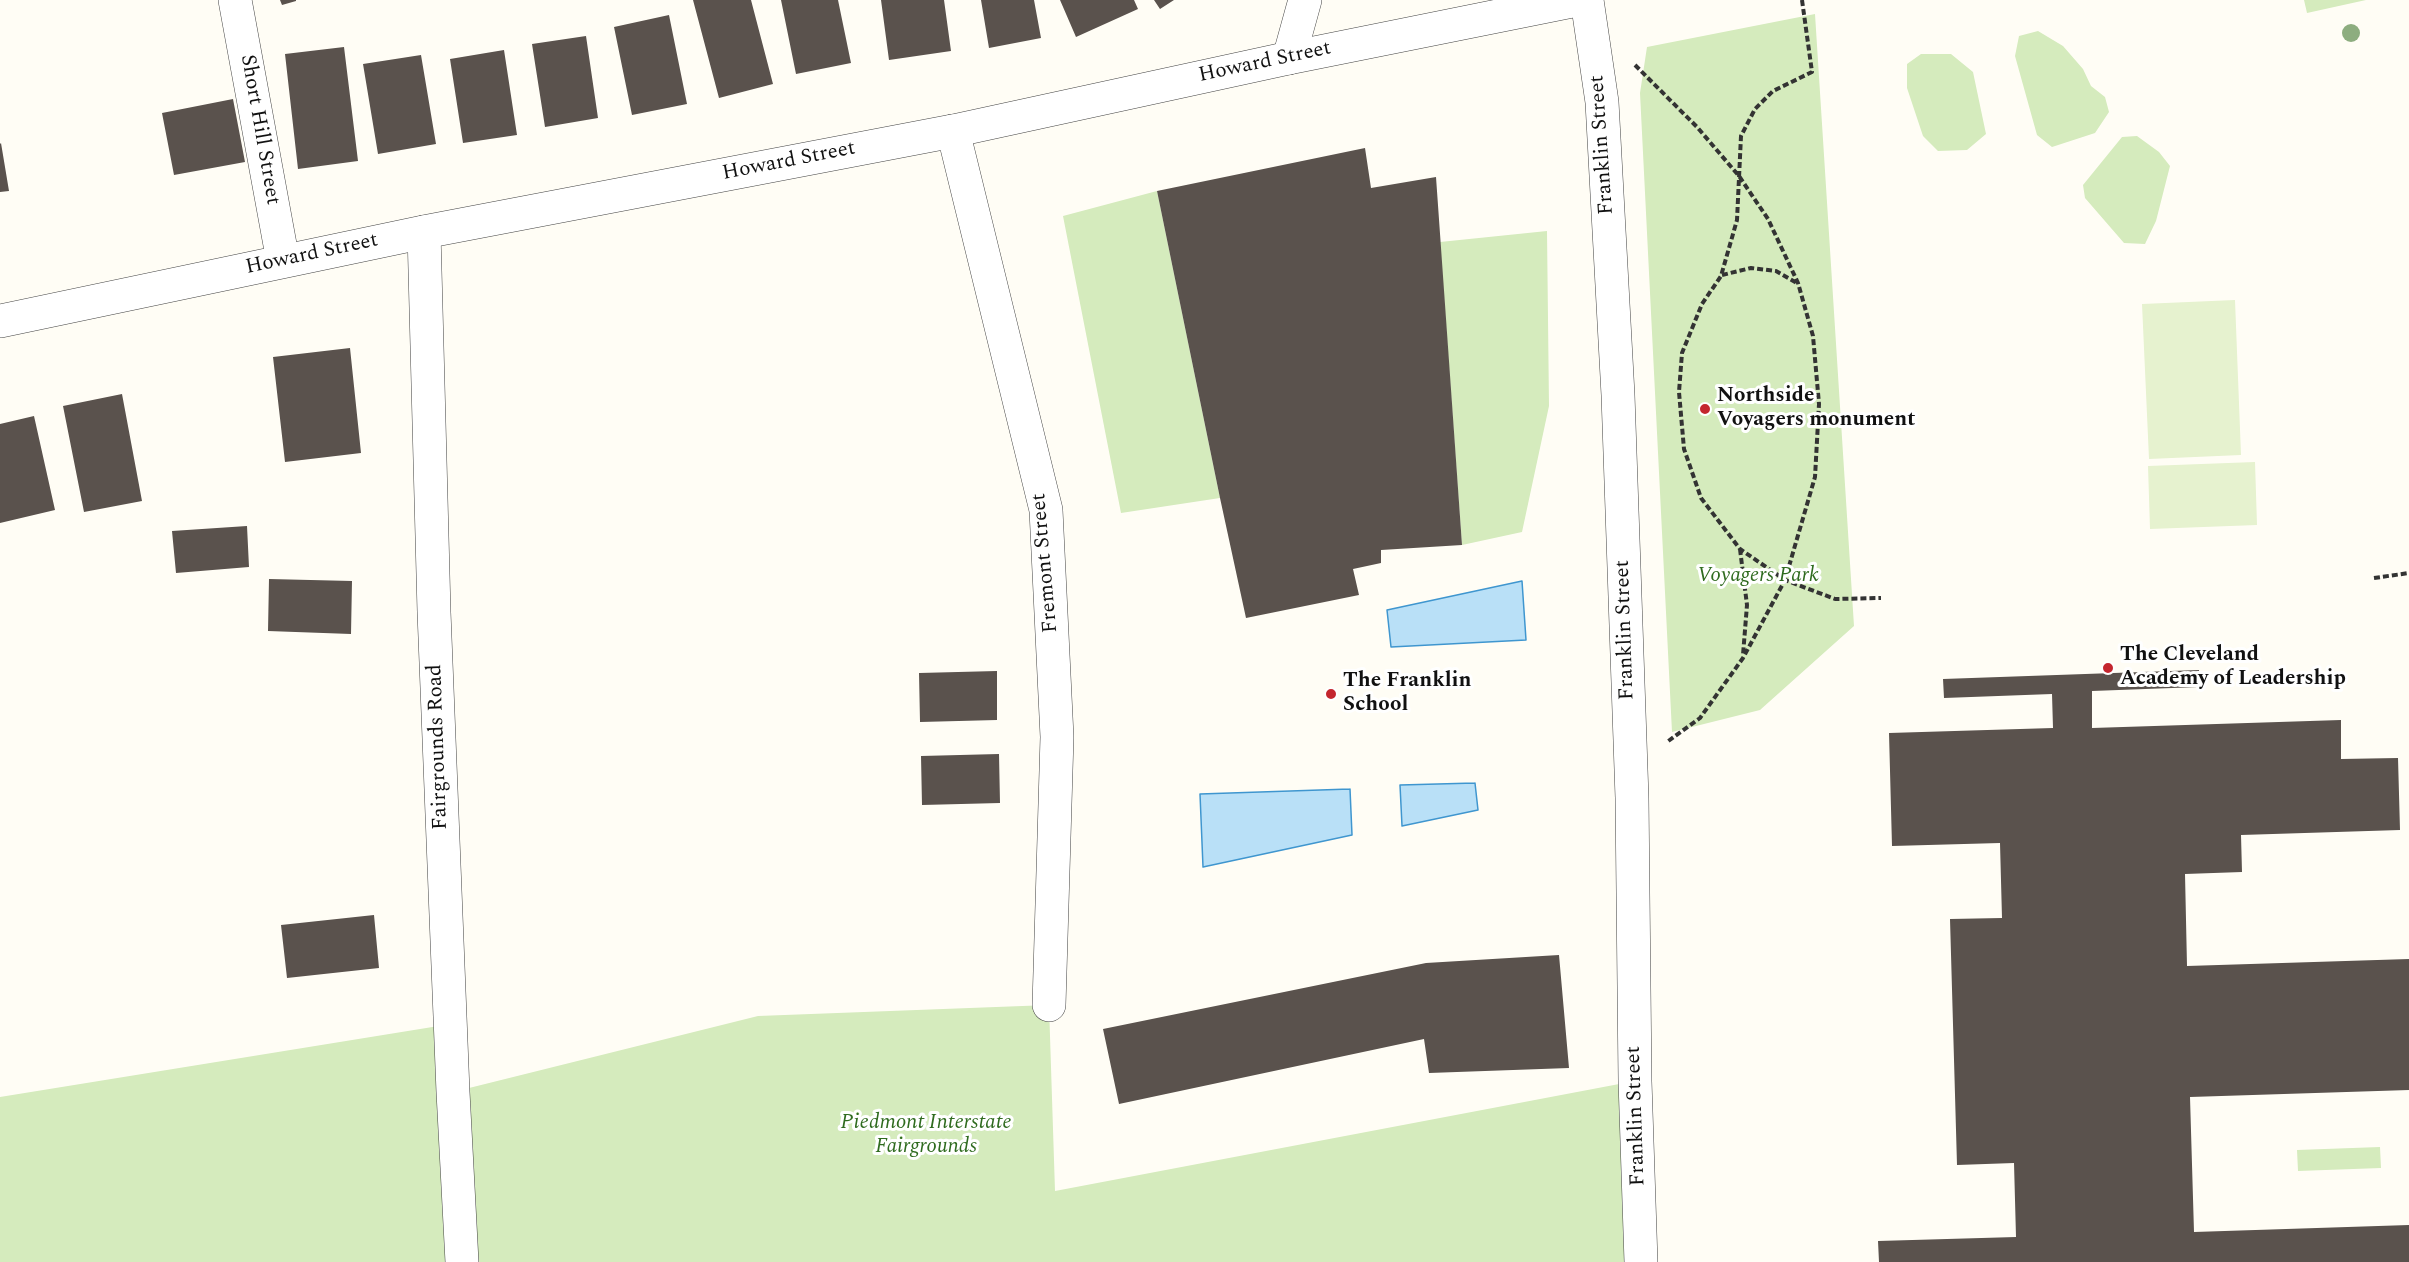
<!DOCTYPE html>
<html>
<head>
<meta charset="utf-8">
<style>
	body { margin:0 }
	canvas { display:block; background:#fffdf5 }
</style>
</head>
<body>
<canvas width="2409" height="1262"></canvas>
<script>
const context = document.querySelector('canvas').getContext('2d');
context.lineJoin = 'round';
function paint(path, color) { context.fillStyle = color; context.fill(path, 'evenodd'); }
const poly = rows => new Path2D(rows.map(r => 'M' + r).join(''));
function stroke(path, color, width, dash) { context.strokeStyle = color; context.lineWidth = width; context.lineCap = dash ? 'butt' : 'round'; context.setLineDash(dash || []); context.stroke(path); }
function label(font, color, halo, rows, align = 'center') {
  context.font = font + ' Spectral,serif'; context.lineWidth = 6; context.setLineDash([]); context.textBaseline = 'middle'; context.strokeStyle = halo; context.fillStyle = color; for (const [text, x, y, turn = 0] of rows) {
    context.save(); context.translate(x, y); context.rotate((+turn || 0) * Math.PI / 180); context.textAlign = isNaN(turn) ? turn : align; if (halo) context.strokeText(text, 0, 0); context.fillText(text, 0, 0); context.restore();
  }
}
paint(poly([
	[2304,0,2366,0,2307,13],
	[1815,14,1854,626,1760,710,1672,732,1640,93,1647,47],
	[2038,31,2063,46,2083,69,2091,86,2105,97,2109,112,2095,133,2052,147,2037,135,2015,56,2019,36],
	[1921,54,1951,54,1973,72,1986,134,1967,150,1938,151,1923,136,1907,88,1907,64],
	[2137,136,2159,152,2170,166,2156,221,2145,244,2124,243,2085,198,2083,185,2122,137],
	[1157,191,1220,498,1121,513,1063,216],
	[1547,231,1549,406,1522,532,1462,545,1440,242],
	[1049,1005,1055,1191,1635,1081,1641,1262,0,1262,0,1097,451,1024,453,1092,758,1016],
	[2380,1147,2381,1168,2298,1171,2297,1150]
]), '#d5ebbd');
paint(poly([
	[2235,300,2241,455,2149,459,2142,304],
	[2255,462,2257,525,2150,529,2148,466]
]), '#e6f2cf');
const water = poly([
	[1522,581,1526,640,1391,647,1387,610,1522,581],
	[1475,783,1478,810,1402,826,1400,785,1475,783],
	[1350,789,1352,835,1203,867,1200,794,1350,789]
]);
paint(water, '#b9e0f7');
stroke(water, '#3f96cf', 1.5);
paint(poly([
	[280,0,296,0,296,1,282,5],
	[693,0,751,0,773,84,719,98],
	[781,0,838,0,851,63,796,74],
	[881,0,944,0,951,51,889,60],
	[981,0,1034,0,1041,38,989,48],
	[1060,0,1134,0,1138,9,1076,37],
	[1154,0,1174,0,1160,9],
	[669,15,687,104,632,115,614,27],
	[586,36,598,118,545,127,532,44],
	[344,47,358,161,298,169,285,54],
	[504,50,517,135,463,143,450,59],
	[421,55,436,144,378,154,363,64],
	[233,99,245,162,174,175,162,113],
	[1,143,9,191,0,192,0,144],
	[1365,148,1371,188,1436,177,1462,545,1381,550,1381,563,1353,569,1359,595,1246,618,1220,498,1157,191],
	[350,348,361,453,285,462,273,357],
	[122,394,142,501,84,512,63,406],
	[34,416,55,510,0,523,0,424],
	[247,526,249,567,176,573,172,531],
	[269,579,352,581,351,634,268,631],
	[2199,670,2199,687,2092,691,2092,728,2341,720,2341,759,2398,758,2400,830,2241,835,2242,872,2185,874,2187,966,2409,959,2409,1090,2190,1097,2194,1232,2409,1225,2409,1262,1879,1262,1878,1241,2016,1237,2014,1163,1957,1165,1950,919,2002,918,2000,843,1892,846,1889,733,2053,728,2052,694,1944,698,1943,679],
	[997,671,997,720,920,722,919,673],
	[999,754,1000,803,922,805,921,756],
	[374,915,379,968,287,978,281,925],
	[1559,955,1569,1068,1429,1073,1424,1039,1119,1104,1103,1029,1426,963]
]), '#5a524d');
const minor = poly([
	[235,0,283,261],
	[1587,0,1602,102,1618,395,1632,798,1635,1081,1641,1262],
	[1289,58,1305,0],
	[953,131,1046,510,1057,737,1049,1005],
	[424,232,434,612,453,1092,462,1262]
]);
const tertiary = poly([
	[0,321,424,232,953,131,1289,58,1577,0]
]);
stroke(minor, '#444', 34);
stroke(tertiary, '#444', 34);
stroke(poly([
	[1802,0,1812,72,1773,91,1755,109,1741,136,1737,220,1721,276,1702,304,1682,353,1679,392,1684,449,1701,498,1740,549,1785,580,1835,599,1881,598],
	[1635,65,1697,127,1739,176,1768,219,1798,283,1813,336,1819,404,1815,477,1785,580,1743,658,1700,718,1667,742],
	[1722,275,1751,268,1776,271,1797,283],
	[1740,549,1747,605,1743,655],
	[2374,578,2409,573]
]), '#333', 4, [6, 3]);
stroke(minor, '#fff', 33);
stroke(tertiary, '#fff', 33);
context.fillStyle = '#8dad7f';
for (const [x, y] of [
	[2351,33]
]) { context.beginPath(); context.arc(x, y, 9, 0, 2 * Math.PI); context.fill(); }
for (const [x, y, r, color] of [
	[1705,409,6,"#c4262e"],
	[2108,668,6,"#c4262e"],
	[1331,694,6,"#c4262e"]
]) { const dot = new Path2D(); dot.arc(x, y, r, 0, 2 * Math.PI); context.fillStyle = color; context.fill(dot); stroke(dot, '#fff', 2); }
label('21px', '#111', '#fff', [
	["Howard Street",1265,63,-12],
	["Short Hill Street",259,130,80],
	["Franklin Street",1603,145,-94],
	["Howard Street",789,162,-11],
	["Howard Street",312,255,-12],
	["Fremont Street",1046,563,-95],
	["Franklin Street",1626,630,-92],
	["Fairgrounds Road",439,747,-92],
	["Franklin Street",1637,1116,-92]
]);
label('bold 21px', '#111', '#fff', [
	["Northside",1717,397],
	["Voyagers monument",1717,421],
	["The Cleveland",2120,656],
	["Academy of Leadership",2120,680],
	["The Franklin",1343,682],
	["School",1343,706]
], 'left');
label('italic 21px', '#2f6b1f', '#fff', [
	["Voyagers Park",1758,577],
	["Piedmont Interstate",926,1124],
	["Fairgrounds",926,1148]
]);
</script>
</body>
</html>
